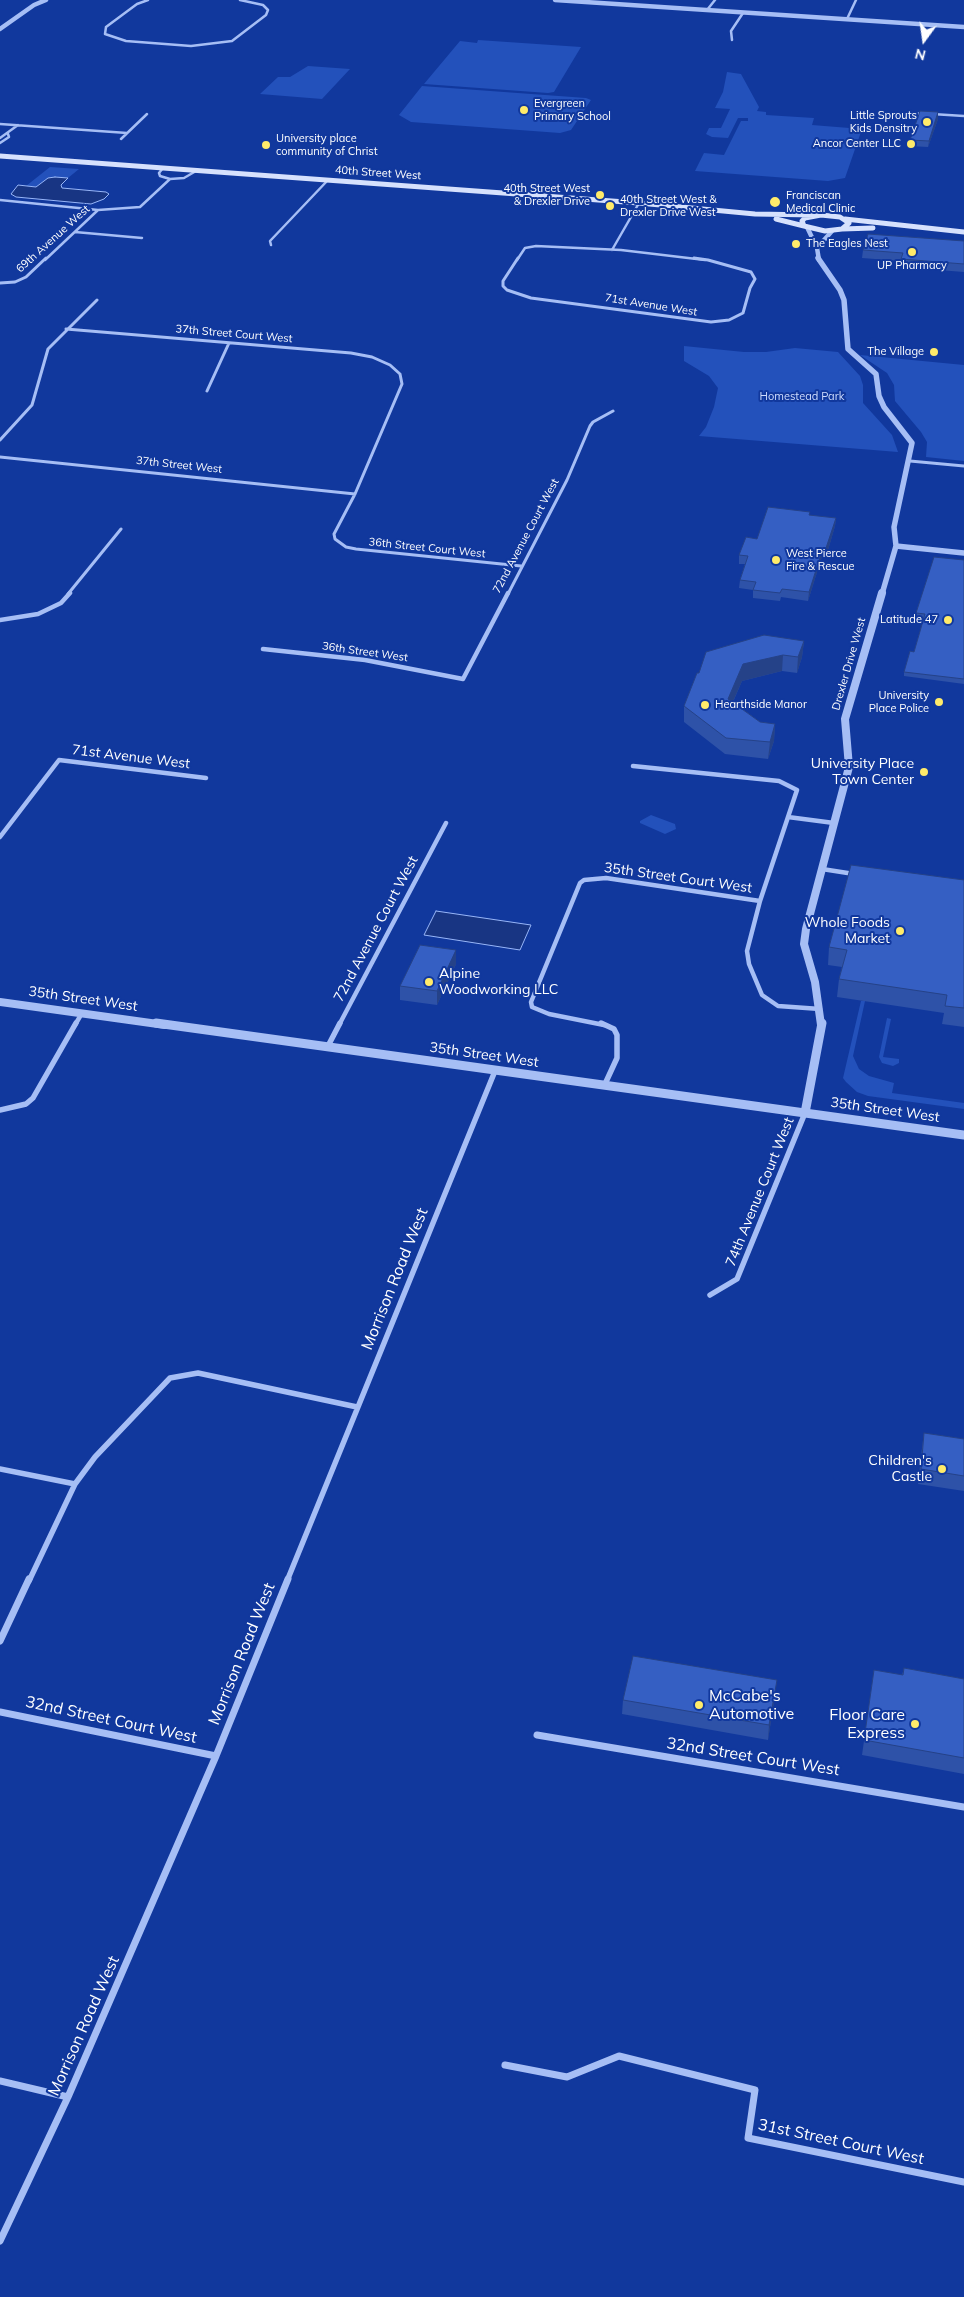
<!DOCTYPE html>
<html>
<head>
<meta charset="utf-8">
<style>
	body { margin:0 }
	#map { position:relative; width:964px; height:2297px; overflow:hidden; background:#11389d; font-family:Mulish,sans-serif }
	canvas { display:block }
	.north { position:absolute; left:899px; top:15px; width:50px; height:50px; -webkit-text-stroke:4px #11389d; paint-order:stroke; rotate:194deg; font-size:14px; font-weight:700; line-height:20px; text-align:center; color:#fff }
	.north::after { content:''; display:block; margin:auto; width:18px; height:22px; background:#fff; clip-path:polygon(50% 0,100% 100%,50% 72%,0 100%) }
</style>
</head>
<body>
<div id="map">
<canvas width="964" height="2297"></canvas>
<div class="north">N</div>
</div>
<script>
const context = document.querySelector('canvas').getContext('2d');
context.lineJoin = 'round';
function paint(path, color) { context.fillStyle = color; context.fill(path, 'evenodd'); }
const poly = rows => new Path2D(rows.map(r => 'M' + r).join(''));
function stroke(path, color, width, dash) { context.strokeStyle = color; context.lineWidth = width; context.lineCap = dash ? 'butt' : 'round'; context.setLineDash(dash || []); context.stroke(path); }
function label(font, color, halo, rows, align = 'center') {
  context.font = font + ' Mulish,sans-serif'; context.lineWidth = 4; context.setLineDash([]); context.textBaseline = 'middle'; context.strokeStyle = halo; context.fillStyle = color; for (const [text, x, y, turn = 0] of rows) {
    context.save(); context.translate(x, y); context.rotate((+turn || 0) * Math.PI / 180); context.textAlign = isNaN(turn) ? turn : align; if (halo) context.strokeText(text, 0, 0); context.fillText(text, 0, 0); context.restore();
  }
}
paint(poly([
	[478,40,581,47,554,92,548,93,424,84,460,41,477,43],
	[308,66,350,69,322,99,260,94,278,77,290,77],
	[727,72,741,74,759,107,757,111,766,112,766,115,814,118,812,125,862,129,845,178,828,181,695,171,704,153,724,155,741,121,748,121,748,118,738,118,728,138,712,137,706,134,709,128,721,128,730,109,715,108,723,92],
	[422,86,586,98,591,100,571,130,560,133,411,122,399,115],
	[50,167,79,169,68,178,48,178,36,187,26,186],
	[684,346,744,352,766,352,795,348,838,352,860,376,863,385,863,403,892,435,898,452,699,436,706,427,714,407,718,388,709,376,684,361],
	[860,355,964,365,964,461,926,457,927,442,921,432,895,401,894,385,887,373],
	[651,815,675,824,676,829,665,834,640,823,640,821],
	[861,1001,865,1001,853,1056,859,1069,869,1076,894,1083,892,1093,964,1103,964,1109,868,1096,857,1092,846,1082,843,1078],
	[887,1018,891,1019,883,1057,899,1059,899,1063,893,1066,882,1063,879,1057]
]), '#2351bb');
const water = poly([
	[55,177,68,178,61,185,62,188,106,192,109,194,104,199,91,204,16,197,11,194,18,185,36,187,48,178,55,177],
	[436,911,531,925,520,950,424,935,436,911]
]);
paint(water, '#183583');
stroke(water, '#98b6f8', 1);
stroke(poly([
	[148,0,137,4,106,27,105,34,126,41,191,46,232,41,266,15,268,10,263,5,240,0],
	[707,10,715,0],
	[847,19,856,0],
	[732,40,731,31,743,13],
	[910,113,924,114],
	[932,114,964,116],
	[0,124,127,133],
	[0,138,18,125],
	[121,139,147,114],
	[0,143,9,137,8,134],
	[163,168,159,173,160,176,170,179,184,178,196,171],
	[0,200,98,210,45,260],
	[98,210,140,207,170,179],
	[75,232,142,238],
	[271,245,270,241,328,180],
	[612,250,639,203],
	[517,260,525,248,536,246,621,250,705,260]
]), '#a6bef5', 2.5);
stroke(poly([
	[518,258,503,281,503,286,507,290,531,298,711,322,729,320,743,313,750,288,755,279,751,272,708,260,694,258],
	[0,283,15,282,26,277,46,258],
	[66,329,351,353,372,357,390,365,400,374,402,384,355,494,334,534,335,539,346,547,356,549,521,566],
	[207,391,229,343],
	[0,440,32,405,48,349,97,300],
	[0,457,355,494],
	[910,461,964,466],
	[68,594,121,529],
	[508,594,567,480,590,426,593,422,613,411]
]), '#a6bef5', 3);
stroke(poly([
	[0,620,38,614,61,603,70,593],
	[263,649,365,660,463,679,508,593],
	[633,766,779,781,797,790,760,901,747,951,749,964,762,995,778,1006,820,1009],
	[788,817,834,823],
	[0,837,59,760,206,778],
	[822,869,854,874],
	[75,1025,82,1013],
	[339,1025,446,823],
	[604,1025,549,1014,532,1007,531,1002,580,883,584,880,606,878,760,901]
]), '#a6bef5', 4.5);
stroke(poly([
	[601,1023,614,1029,617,1035,617,1058,605,1084],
	[328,1046,340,1023],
	[0,1110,26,1104,33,1098,76,1023],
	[710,1295,737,1279,805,1113],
	[0,1469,75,1484],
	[29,1581,75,1484,95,1457,170,1378,198,1373,357,1407],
	[287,1581,495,1071]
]), '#a6bef5', 5.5);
stroke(poly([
	[0,1641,29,1579],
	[0,1712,216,1756],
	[537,1735,964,1807],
	[505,2065,567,2077,619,2056,755,2090,748,2138,964,2182],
	[0,2081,68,2097],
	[0,2241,68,2097,216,1756,288,1579]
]), '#a6bef5', 7);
stroke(poly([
	[555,0,964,27],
	[0,29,34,5,46,0],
	[807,227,817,248,819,260],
	[817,248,832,231]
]), '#a6bef5', 4.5);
stroke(poly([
	[818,258,840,290,844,300,848,349,876,374,879,396,884,407,912,443,894,527,896,546,882,594],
	[896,546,964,553]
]), '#a6bef5', 5.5);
stroke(poly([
	[0,1002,165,1025],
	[821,1025,815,982,804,944,806,929,849,767,845,719,882,593]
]), '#a6bef5', 8);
stroke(poly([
	[156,1023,964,1135],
	[805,1113,822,1023]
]), '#a6bef5', 9);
stroke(poly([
	[0,156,639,203,755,214,814,215],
	[821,215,840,217,849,223,842,229,825,231,804,226,802,221,805,218,821,215],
	[776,219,804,226],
	[845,219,964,232],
	[842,229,873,228]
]), '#d6e1fd', 5);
paint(poly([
	[938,112,938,119,928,147,909,146,910,140],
	[964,241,964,272,900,267,901,261,862,258,863,250],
	[810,516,836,518,835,526,826,557,822,556,808,601,781,597,780,601,753,598,753,590,739,588,740,580,745,564,739,564,739,555,757,539],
	[964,560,964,684,904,676,904,672,914,652,924,618,915,617,916,613],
	[804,641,802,657,797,673,782,671,742,681,733,702,760,722,775,724,774,741,768,759,725,754,684,722,684,706,699,673],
	[964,880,964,1027,942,1024,944,1013,837,997,839,979,842,967,828,965,829,947],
	[456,964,437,1005,400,1000,400,986],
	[924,1433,964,1439,964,1491,918,1484,922,1448],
	[904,1668,964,1679,964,1774,862,1755,874,1670,902,1675],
	[775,1695,768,1740,622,1714,623,1700]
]), '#2e52a8');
paint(poly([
	[938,112,938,119,928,147,929,141],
	[836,518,835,526,826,557,826,548],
	[823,548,822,556,808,601,809,592],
	[804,641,802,657,797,673,798,657],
	[783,655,782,671,742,681,727,715,728,699,743,664],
	[775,724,774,741,768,759,770,742],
	[456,950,456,964,437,1005,437,991],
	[777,1680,775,1695,768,1740,769,1725]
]), '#254288');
const building = poly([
	[920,111,938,112,929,141,910,140,920,111],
	[868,234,964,241,964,264,901,259,903,253,863,250,868,234],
	[768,507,810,512,809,515,836,518,826,548,823,548,809,592,782,589,780,593,753,590,756,582,740,580,748,556,739,555,746,537,757,539,768,507],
	[934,557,964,560,964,679,904,672,910,651,914,652,925,614,916,613,934,557],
	[764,635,804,641,798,657,783,655,743,664,728,699,760,722,775,724,770,742,726,738,684,706,697,673,699,673,706,652,764,635],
	[851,865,964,880,964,1008,945,1006,947,995,839,979,847,950,829,947,851,865],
	[420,945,456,950,437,991,400,986,420,945],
	[924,1433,964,1439,964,1476,921,1469,924,1433],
	[633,1656,777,1680,769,1725,623,1700,633,1656],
	[904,1668,964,1679,964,1758,864,1740,874,1670,903,1675,904,1668]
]);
paint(building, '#355fc3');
stroke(building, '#254288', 1);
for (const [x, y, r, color] of [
	[524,110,5,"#ffeb6a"],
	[927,122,5,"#ffeb6a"],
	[911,144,5,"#ffeb6a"],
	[266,145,5,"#ffeb6a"],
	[600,195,5,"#ffeb6a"],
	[775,202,6,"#ffeb6a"],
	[610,206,5,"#ffeb6a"],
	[796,244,5,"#ffeb6a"],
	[912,252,5,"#ffeb6a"],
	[934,352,5,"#ffeb6a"],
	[776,560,5,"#ffeb6a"],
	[948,620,5,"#ffeb6a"],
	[939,702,5,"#ffeb6a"],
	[705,705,5,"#ffeb6a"],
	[924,772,5,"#ffeb6a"],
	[900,931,5,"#ffeb6a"],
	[429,982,5,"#ffeb6a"],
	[942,1469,5,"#ffeb6a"],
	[699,1705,5,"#ffeb6a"],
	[915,1724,5,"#ffeb6a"]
]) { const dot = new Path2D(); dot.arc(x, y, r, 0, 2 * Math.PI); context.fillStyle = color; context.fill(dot); stroke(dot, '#11389d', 2); }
label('11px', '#fff', '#11389d', [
	["Evergreen",534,104],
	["Primary School",534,117],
	["Little Sprouts",917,116,"right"],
	["Kids Densitry",917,129,"right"],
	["University place",276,139],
	["community of Christ",276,152],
	["Ancor Center LLC",901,144,"right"],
	["40th Street West",590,189,"right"],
	["& Drexler Drive",590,202,"right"],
	["Franciscan",786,196],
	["Medical Clinic",786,209],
	["40th Street West &",620,200],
	["Drexler Drive West",620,213],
	["The Eagles Nest",806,244],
	["UP Pharmacy",912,266,"center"],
	["The Village",924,352,"right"],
	["West Pierce",786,554],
	["Fire & Rescue",786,567],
	["Latitude 47",938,620,"right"],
	["University",929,696,"right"],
	["Place Police",929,709,"right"],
	["Hearthside Manor",715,705]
], 'left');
label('11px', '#fff', '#11389d', [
	["40th Street West",378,173,4],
	["69th Avenue West",53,239,-42],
	["71st Avenue West",651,305,9],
	["37th Street Court West",234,334,5],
	["37th Street West",179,465,6],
	["72nd Avenue Court West",526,536,-62],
	["36th Street Court West",427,548,6],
	["36th Street West",365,652,8],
	["Drexler Drive West",849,664,-74]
]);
label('11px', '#cfddfe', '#11389d', [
	["Homestead Park",802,397]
]);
label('14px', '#fff', '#11389d', [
	["71st Avenue West",131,757,7],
	["35th Street Court West",678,878,8],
	["72nd Avenue Court West",376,929,-62],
	["35th Street West",83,999,8],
	["35th Street West",484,1055,8],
	["35th Street West",885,1110,8],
	["74th Avenue Court West",760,1192,-68]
]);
label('14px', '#fff', '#11389d', [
	["University Place",914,764],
	["Town Center",914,780],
	["Whole Foods",890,923],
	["Market",890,939],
	["Alpine",439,974,"left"],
	["Woodworking LLC",439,990,"left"],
	["Children's",932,1461],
	["Castle",932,1477]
], 'right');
label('16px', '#fff', '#11389d', [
	["Morrison Road West",395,1279,-68],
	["Morrison Road West",242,1654,-68],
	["32nd Street Court West",111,1720,12],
	["32nd Street Court West",753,1757,9],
	["Morrison Road West",84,2026,-66],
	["31st Street Court West",841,2142,12]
]);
label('16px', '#fff', '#11389d', [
	["McCabe's",709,1696],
	["Automotive",709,1714],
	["Floor Care",905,1715,"right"],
	["Express",905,1733,"right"]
], 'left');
</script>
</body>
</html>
